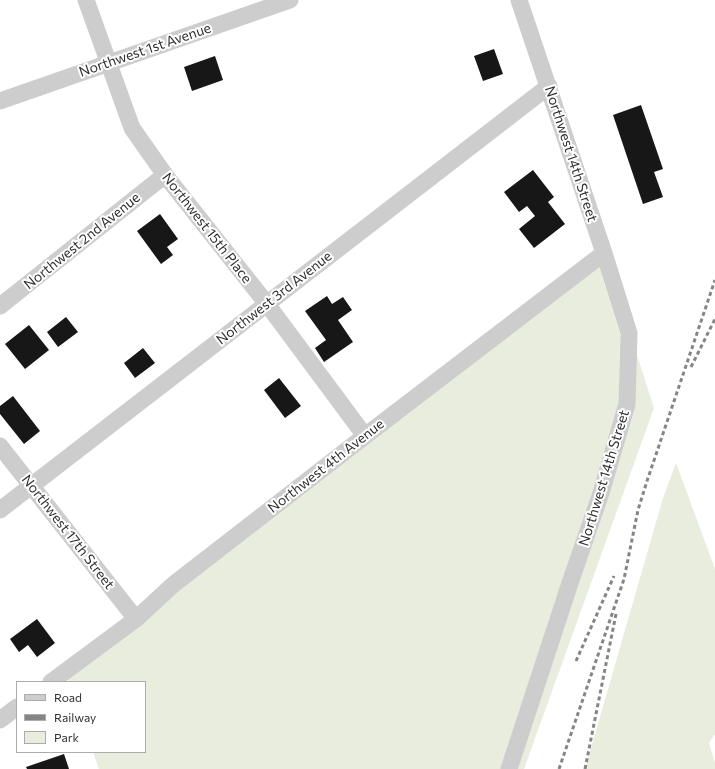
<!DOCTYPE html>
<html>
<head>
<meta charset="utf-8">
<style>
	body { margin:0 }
	#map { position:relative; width:715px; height:769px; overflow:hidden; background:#fff; font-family:Commissioner,sans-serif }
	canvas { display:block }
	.legend { position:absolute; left:16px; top:681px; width:130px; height:72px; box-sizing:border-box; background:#fff; border:1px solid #acacac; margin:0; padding:5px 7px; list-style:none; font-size:12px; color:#303030 }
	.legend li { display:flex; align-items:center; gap:8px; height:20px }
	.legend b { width:20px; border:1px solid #acacac }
</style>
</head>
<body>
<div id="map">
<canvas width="715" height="769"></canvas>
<ul class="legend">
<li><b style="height:5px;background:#cdcdcd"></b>Road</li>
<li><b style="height:5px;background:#858585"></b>Railway</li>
<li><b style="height:11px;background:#e9edde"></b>Park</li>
</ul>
</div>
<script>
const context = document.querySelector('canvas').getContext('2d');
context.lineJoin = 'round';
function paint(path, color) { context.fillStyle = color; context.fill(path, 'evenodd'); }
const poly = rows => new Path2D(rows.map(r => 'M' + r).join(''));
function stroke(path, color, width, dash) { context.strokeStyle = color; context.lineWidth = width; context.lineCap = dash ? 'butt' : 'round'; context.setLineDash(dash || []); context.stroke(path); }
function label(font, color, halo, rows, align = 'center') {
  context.font = font + ' Commissioner,sans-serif'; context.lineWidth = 4; context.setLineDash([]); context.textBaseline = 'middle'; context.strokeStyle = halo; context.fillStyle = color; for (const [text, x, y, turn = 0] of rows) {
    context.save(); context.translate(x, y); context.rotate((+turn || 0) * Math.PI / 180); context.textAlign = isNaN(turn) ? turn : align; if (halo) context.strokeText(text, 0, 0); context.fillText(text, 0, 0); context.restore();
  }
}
paint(poly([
	[599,266,620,334,619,404,593,492,562,581,501,769,99,769,93,752,145,752,145,682,69,682,68,679,180,589],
	[637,355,654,408,524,769,517,769],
	[676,463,715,569,715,735,714,735,709,743,715,763,715,769,585,769,663,498]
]), '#e9edde');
paint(poly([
	[494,49,503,74,483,81,474,56],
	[215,56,223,80,192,91,184,67],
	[641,105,663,169,654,172,663,197,643,204,613,115],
	[533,170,554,197,548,202,565,224,534,248,519,229,535,216,527,206,519,212,504,192],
	[160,214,178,239,167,247,173,255,161,264,137,231],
	[327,296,332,304,343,297,352,310,338,320,353,342,324,362,315,348,326,340,305,311],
	[66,317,78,332,58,347,47,332],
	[29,325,49,350,25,369,5,344],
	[143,348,155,363,135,378,124,363],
	[279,378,301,406,285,418,264,390],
	[13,396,40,431,24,444,0,414,0,406],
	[37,619,55,643,37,657,28,645,19,652,10,639],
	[64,754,69,769,27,769,26,767]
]), '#171717');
stroke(poly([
	[86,0,132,128,165,175,267,304,365,436],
	[0,101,290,0],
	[0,306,165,175],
	[0,446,136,619],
	[0,510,549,86],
	[51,682,136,619,174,584,365,436,604,253],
	[0,720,17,707],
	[509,769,570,583,601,493,627,404,629,333,604,253,519,0]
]), '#cdcdcd', 17);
stroke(poly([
	[691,367,715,319],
	[576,661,614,576],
	[559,769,624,579,638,510,647,481,715,280],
	[585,769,616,614]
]), '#858585', 3, [4, 3]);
label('14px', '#303030', '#fff', [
	["Northwest 1st Avenue",145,50,-19],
	["Northwest 14th Street",571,154,72],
	["Northwest 15th Place",207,228,52],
	["Northwest 2nd Avenue",82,241,-39],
	["Northwest 3rd Avenue",274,298,-38],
	["Northwest 4th Avenue",326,466,-38],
	["Northwest 14th Street",604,478,-73],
	["Northwest 17th Street",68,532,52]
]);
</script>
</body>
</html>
